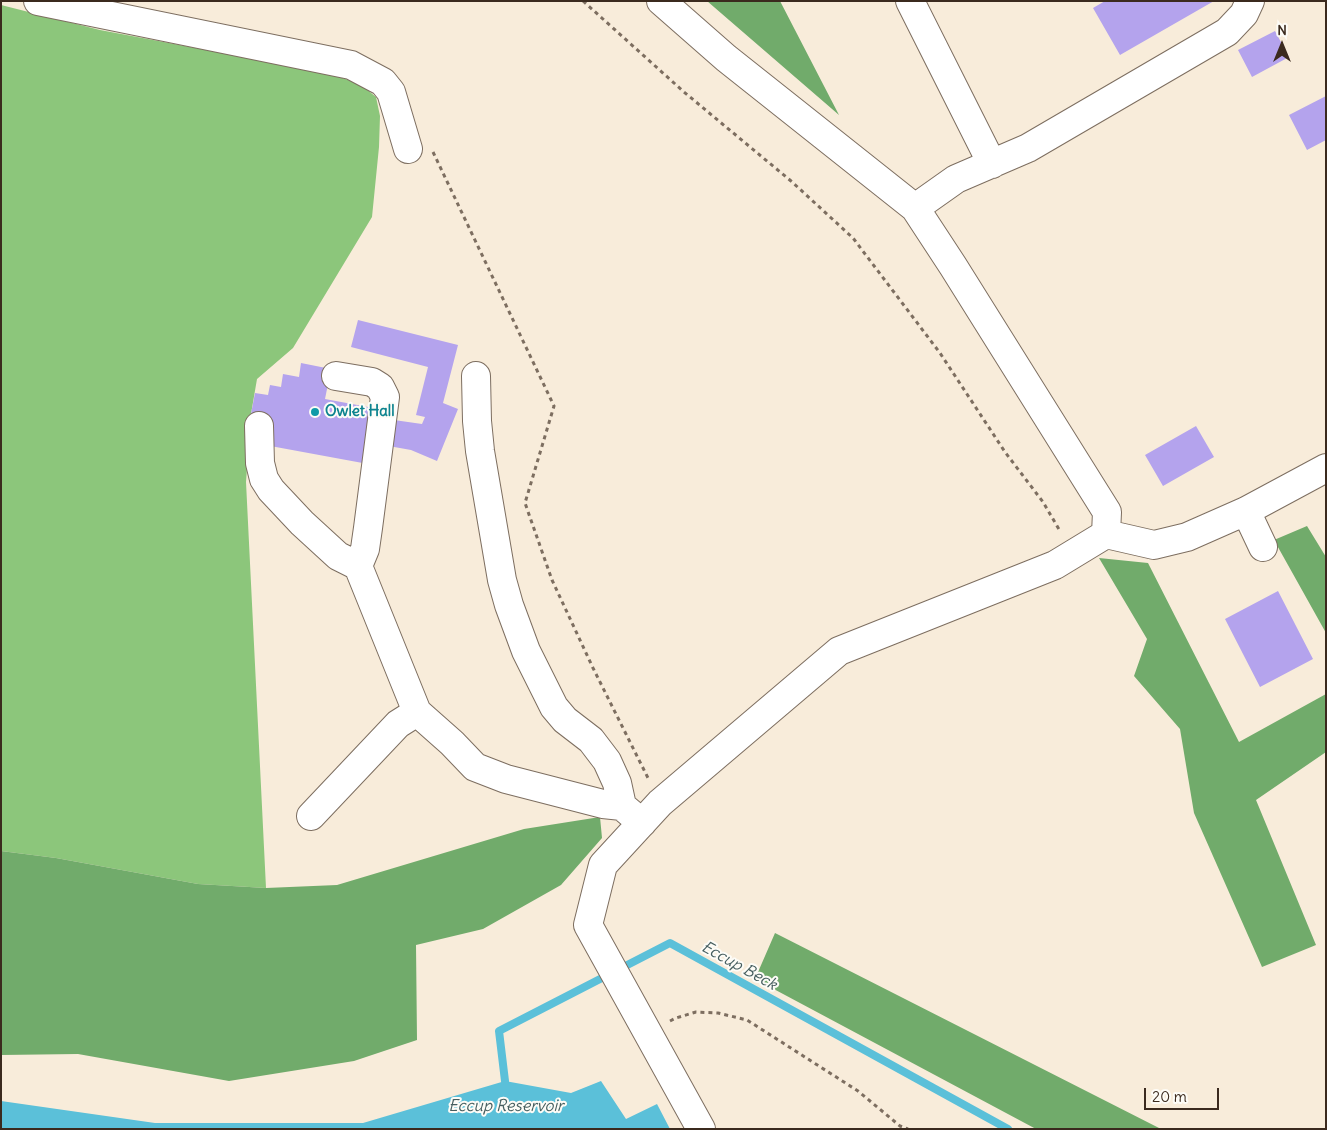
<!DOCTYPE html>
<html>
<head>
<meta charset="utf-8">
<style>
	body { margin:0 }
	#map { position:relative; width:1327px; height:1130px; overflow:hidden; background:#f8ecda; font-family:Delius,sans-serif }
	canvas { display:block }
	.frame { position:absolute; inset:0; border:2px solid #3b2a1e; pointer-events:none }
	.north { position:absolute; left:1257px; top:20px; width:50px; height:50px; -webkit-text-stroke:4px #fdfcf7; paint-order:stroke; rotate:0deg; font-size:14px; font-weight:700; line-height:20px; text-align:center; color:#3b2a1e }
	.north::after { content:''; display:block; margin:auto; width:18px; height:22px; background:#3b2a1e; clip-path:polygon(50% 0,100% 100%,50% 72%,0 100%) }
	.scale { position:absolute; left:1144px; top:1088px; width:75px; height:22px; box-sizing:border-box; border:2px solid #3b2a1e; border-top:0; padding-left:6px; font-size:15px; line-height:18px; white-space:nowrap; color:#3b2a1e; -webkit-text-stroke:4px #fdfcf7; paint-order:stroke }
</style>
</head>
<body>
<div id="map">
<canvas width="1327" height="1130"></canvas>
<div class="frame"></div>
<div class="north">N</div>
<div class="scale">20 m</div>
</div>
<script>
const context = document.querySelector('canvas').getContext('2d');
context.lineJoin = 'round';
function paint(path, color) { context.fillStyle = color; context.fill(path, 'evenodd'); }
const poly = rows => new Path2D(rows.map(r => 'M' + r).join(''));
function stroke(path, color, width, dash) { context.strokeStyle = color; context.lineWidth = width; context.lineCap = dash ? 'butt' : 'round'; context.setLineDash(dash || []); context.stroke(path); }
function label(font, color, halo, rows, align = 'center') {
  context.font = font + ' Delius,sans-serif'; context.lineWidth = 4; context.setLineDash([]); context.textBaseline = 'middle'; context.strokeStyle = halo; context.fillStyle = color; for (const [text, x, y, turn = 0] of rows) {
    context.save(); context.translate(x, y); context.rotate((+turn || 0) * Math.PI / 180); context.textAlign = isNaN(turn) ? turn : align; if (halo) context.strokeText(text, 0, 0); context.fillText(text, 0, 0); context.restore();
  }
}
paint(poly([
	[1,5,100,30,328,73,360,84,376,97,380,116,379,147,372,217,293,348,257,379,251,414,246,482,266,888,198,884,56,858,1,851]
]), '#8cc67b');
paint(poly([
	[707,1,780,1,839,115],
	[1307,526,1326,557,1326,633,1274,540],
	[1099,558,1148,563,1239,742,1326,694,1326,752,1256,800,1316,945,1262,967,1194,813,1180,729,1134,676,1147,639],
	[600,817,602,838,561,885,483,929,416,945,417,1040,354,1061,229,1081,78,1054,1,1055,1,851,56,858,198,884,266,888,337,885,524,829],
	[775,933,1161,1129,1036,1129,755,979]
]), '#71ab6b');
paint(poly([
	[505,1081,571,1093,601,1081,626,1119,657,1104,670,1129,1,1129,1,1101,155,1123,363,1123]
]), '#5bc0d9');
stroke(poly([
	[505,1081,499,1031,670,943,1008,1129]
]), '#5bc0d9', 8);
paint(poly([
	[1105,1,1214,1,1120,55,1093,8],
	[1275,31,1289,57,1252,77,1238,50],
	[1326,96,1326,140,1307,150,1289,115],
	[358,320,458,345,443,403,458,409,437,461,411,450,383,445,387,419,422,424,425,417,416,415,428,367,351,347],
	[301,363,331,369,325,399,379,409,368,464,265,445,270,418,251,414,255,393,268,395,270,385,281,387,283,374,299,377],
	[1196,426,1214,457,1163,486,1145,455],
	[1278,591,1313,659,1260,687,1225,619]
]), '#b4a3ed');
const minor = poly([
	[38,1,351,65,383,82,391,92,408,149],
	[661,1,726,58,915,208,953,266,1107,512,1106,534,1055,565,839,651,660,803,603,865,588,925,701,1129],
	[910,1,992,164],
	[915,208,956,179,1028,148,1227,32,1244,14,1250,1],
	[336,376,372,382,380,387,385,397,368,528,365,549,358,566,417,712,452,743,475,767,506,779,603,804,622,806,642,823],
	[476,376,477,421,480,451,502,580,509,605,526,651,554,707,565,720,591,740,607,761,617,783,622,806],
	[259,426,260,463,264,479,271,490,302,523,338,556,358,566],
	[1246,511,1263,547],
	[1106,534,1154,545,1187,537,1246,511,1326,468],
	[311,816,398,724,417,712]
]);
stroke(minor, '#7d6e60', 30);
stroke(poly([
	[583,1,684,92,791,181,853,238,940,353,1005,452,1043,502,1060,531],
	[433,152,554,406,525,503,552,580,593,668,648,778],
	[670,1021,676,1018,696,1012,718,1013,747,1020,858,1091,900,1126,908,1129]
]), '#7d6e60', 3, [4, 4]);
stroke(minor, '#fff', 28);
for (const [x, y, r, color] of [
	[315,412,5,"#0f9aa8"]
]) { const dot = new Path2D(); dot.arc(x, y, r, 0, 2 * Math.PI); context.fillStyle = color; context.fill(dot); stroke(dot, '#fdfcf7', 2); }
label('bold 15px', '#0d838f', '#fdfcf7', [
	["Owlet Hall",325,412]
], 'left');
label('italic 16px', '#465e5f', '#fdfcf7', [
	["Eccup Beck",739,966,29],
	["Eccup Reservoir",506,1106]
]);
</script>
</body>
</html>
